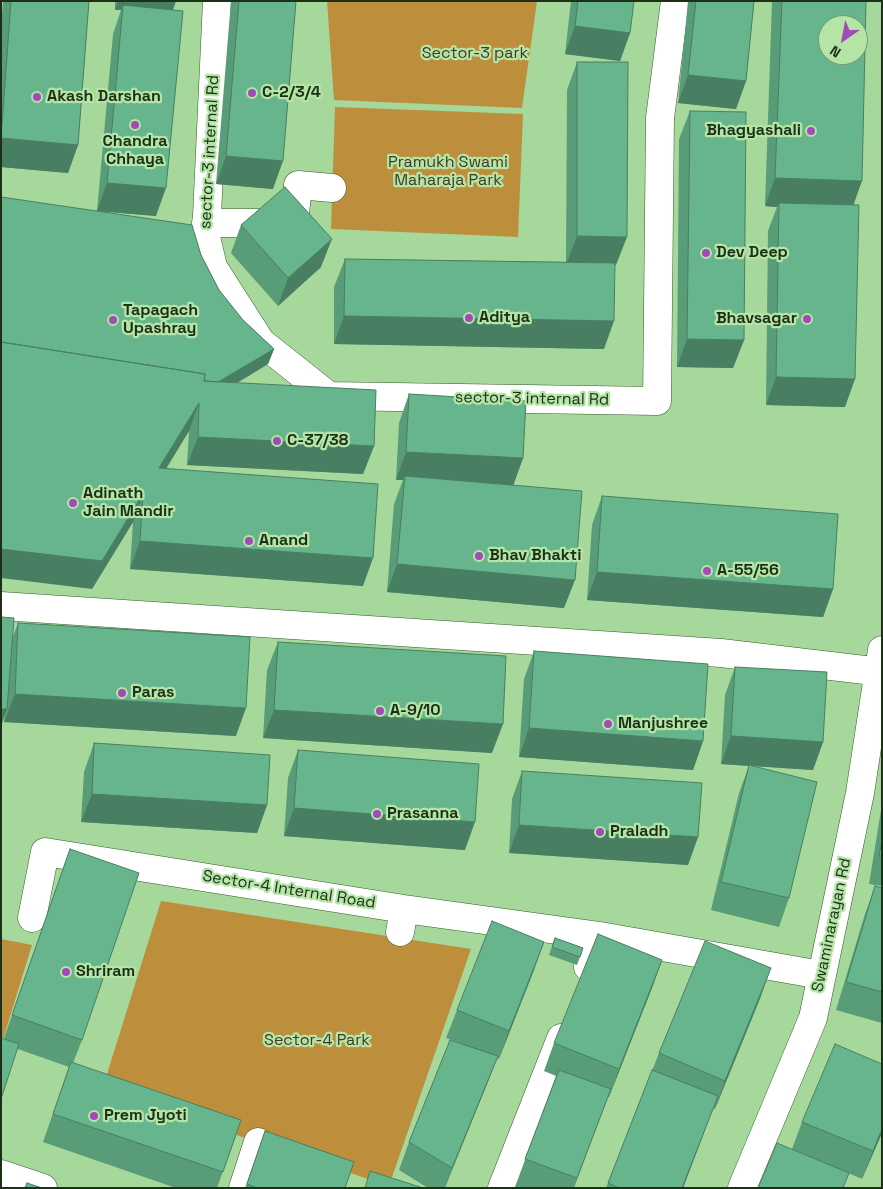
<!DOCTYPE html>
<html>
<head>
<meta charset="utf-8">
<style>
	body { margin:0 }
	#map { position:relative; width:883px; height:1189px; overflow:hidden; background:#a7d89b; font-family:"Space Grotesk",sans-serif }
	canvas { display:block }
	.frame { position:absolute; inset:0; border:2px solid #1c2f17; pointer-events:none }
	.north { position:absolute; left:818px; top:15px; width:50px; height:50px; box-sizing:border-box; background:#b4e5a7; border:1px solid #779c6d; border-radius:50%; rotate:213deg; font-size:14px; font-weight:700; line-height:20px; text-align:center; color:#1c2f17 }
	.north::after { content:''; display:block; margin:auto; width:18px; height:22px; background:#a24ab7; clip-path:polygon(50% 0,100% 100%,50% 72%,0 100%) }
</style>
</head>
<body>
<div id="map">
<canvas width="883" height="1189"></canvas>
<div class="frame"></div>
<div class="north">N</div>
</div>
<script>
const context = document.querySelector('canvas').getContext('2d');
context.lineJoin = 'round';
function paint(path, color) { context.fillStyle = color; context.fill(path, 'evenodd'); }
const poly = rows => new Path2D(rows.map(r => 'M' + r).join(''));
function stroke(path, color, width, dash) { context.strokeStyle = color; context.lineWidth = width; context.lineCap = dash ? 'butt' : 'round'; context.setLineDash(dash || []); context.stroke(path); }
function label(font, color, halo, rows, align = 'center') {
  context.font = font + ' "Space Grotesk",sans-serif'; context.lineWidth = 4.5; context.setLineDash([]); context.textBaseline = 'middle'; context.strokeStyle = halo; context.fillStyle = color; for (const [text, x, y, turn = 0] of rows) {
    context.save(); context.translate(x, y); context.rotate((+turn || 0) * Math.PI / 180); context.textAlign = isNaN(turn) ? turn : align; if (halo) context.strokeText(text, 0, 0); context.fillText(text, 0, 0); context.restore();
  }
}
paint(poly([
	[327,1,537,1,522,108,334,100],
	[335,107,523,114,518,237,331,229],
	[161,901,471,949,389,1186,102,1090],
	[1,939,32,945,1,1046]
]), '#bd8f3c');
const street = poly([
	[217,1,206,237,213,267,261,342,329,396,657,401,660,118,675,1],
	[206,223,294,223,298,185,332,188],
	[1,606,721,653,882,672],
	[32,918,45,852,404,909,600,936,588,967],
	[400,932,404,909],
	[600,936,821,975],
	[1,1174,43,1188],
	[243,1188,258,1142],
	[502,1188,561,1038],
	[742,1188,813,1018,860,793,882,650]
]);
stroke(street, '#305c25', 29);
stroke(street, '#fff', 28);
paint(poly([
	[3,1,89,1,78,145,68,173,1,167,1,26],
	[115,1,176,1,173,10,156,216,97,211,113,34,121,10,115,10],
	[231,1,296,1,273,189,216,184],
	[571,1,634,1,630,33,620,61,565,54],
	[688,1,754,1,746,81,736,109,678,103],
	[772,1,866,1,854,205,845,407,766,405,768,231,777,207,765,206],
	[577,62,616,265,615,265,604,349,334,344,334,287,345,259,566,262,567,90],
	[690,111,744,340,733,368,677,367,679,139],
	[241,225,321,267,278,306,231,253],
	[201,255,219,290,243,320,274,349,268,364,237,383,374,446,363,474,187,465,189,431,166,469,363,586,130,569,133,522,92,589],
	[409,394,523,458,513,485,564,608,387,592,394,504,403,480,396,480,399,423],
	[602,496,833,589,823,617,587,600,592,525],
	[1,617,12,639,18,623,236,736,4,722,5,715,2,724],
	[278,642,492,753,263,738,267,670],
	[534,651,703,741,693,770,519,757,524,679],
	[735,667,823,742,813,770,755,766,789,898,779,927,711,910,739,793,749,766,721,764,725,695],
	[94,743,267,805,257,833,81,822,84,772],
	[298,750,465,850,284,836,288,778],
	[522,771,698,837,688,865,509,853,512,799],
	[882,804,882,886,869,884],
	[70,849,82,1040,73,1063,241,1120,217,1188,176,1188,43,1142,69,1067,18,1049,4,1038],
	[875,886,882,888,882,1023,836,1010,865,914],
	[555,938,583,948,577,965,549,955],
	[662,960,652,988,609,1097,608,1097,574,1188,518,1188,515,1187,556,1076,544,1071,554,1043],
	[534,970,499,1059,497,1058,487,1084,445,1188,428,1188,399,1170,409,1142,463,1044,446,1038,457,1010],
	[761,996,715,1109,713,1108,683,1188,606,1188,659,1053],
	[882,1064,882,1133,862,1179,792,1149,802,1122],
	[265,1131,345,1188,245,1188]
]), '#599c78');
paint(poly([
	[118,1,176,1,172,11,123,5,121,10,115,10],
	[575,26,630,33,620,61,565,54],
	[688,75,746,81,736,109,678,103],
	[1,138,78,145,68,173,1,167],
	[226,156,283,161,273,189,216,184],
	[775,178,862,181,852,209,779,203,777,207,765,206],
	[107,183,166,188,156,216,97,211],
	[577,236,627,237,616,265,566,265],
	[332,239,321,267,278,306,288,278],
	[344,316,614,321,604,349,334,344],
	[687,339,744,340,733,368,677,367],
	[274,349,268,364,202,404,199,403,189,431,149,496,159,468,206,389],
	[776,377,855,379,845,407,766,405],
	[198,437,374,446,363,474,187,465],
	[406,452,523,458,513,486,405,476,403,480,396,480],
	[143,494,133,522,92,589,1,578,1,549],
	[140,541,373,558,363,586,130,569],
	[397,564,575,580,564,608,387,592],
	[597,572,833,589,823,617,587,600],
	[15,694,246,708,236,736,4,722],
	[1,709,7,709,1,725],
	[274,710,503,724,492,753,263,738],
	[529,728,703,741,693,770,519,757],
	[731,736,823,742,813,770,721,764],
	[92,794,267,805,257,833,81,822],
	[294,808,475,822,465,850,284,836],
	[519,825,698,837,688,865,509,853],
	[544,942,534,970,499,1059,509,1031],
	[662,960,652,988,609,1097,619,1069],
	[771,968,761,996,715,1109,725,1081],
	[498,1056,487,1084,444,1188,452,1168],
	[718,1096,683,1188,682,1188],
	[882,1129,882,1133,862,1179,873,1151]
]), '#487f62');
const building = poly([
	[11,1,89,1,78,145,1,138,11,1],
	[239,1,296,1,283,161,226,156,239,1],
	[578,1,634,1,630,33,575,26,578,1],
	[696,1,754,1,746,81,688,75,696,1],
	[782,1,866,1,862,181,775,178,782,1],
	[828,25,858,25,858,55,828,55,828,25],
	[123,5,183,11,166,188,107,183,123,5],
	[577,62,628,62,627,237,577,236,577,62],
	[690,111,746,112,744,340,687,339,690,111],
	[285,187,332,239,288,278,241,225,285,187],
	[1,197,192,225,201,255,219,290,243,320,274,349,218,382,204,381,205,374,1,342,1,197],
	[779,203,859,205,855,379,776,377,779,203],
	[345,259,615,263,614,321,344,316,345,259],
	[1,342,205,374,204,381,376,390,374,446,198,437,199,403,159,468,378,484,373,558,140,541,143,494,102,561,1,549,1,342],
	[409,394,526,401,523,458,406,452,409,394],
	[405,476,582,491,575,580,397,564,405,476],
	[602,496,838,514,833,589,597,572,602,496],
	[1,617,14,618,7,709,1,709,1,617],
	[18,623,250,637,246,708,15,694,18,623],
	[278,642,506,656,503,724,274,710,278,642],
	[534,651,708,664,703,741,529,728,534,651],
	[735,667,827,672,823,742,731,736,735,667],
	[94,743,270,755,267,805,92,794,94,743],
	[298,750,479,764,475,822,294,808,298,750],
	[749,765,817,782,789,898,721,882,749,765],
	[522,771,702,783,698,837,519,825,522,771],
	[882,841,882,856,879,856,882,841],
	[70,849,139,873,82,1040,12,1015,70,849],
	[875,886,882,888,882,992,846,982,875,886],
	[492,921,544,942,509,1031,457,1010,492,921],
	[598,934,662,960,619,1069,554,1043,598,934],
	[555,938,583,948,580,957,552,947,555,938],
	[705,941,771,968,725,1081,659,1053,705,941],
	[1,1038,19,1044,1,1099,1,1038],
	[450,1040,498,1056,452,1168,409,1142,450,1040],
	[835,1044,882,1064,882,1129,873,1151,802,1122,835,1044],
	[71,1062,241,1120,223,1172,53,1114,71,1062],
	[559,1070,611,1089,577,1178,525,1159,559,1070],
	[652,1070,718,1096,682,1188,619,1188,608,1183,652,1070],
	[265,1131,354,1162,345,1188,257,1188,247,1184,265,1131],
	[777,1143,849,1173,843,1188,758,1188,777,1143],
	[370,1171,423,1188,365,1188,370,1171],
	[27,1183,42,1188,25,1188,27,1183]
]);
paint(building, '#67b58c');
stroke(building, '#487f62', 1);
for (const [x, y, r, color] of [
	[252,93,5,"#a24ab7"],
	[37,97,5,"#a24ab7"],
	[135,125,5,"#a24ab7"],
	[811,131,5,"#a24ab7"],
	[706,253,5,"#a24ab7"],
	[469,318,5,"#a24ab7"],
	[807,319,5,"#a24ab7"],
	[113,320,5,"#a24ab7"],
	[277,441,5,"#a24ab7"],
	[73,503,5,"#a24ab7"],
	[249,541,5,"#a24ab7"],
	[479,556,5,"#a24ab7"],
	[707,571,5,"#a24ab7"],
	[122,693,5,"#a24ab7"],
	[380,711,5,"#a24ab7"],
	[608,724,5,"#a24ab7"],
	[377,814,5,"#a24ab7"],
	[600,832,5,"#a24ab7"],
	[66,972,5,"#a24ab7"],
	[94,1116,5,"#a24ab7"]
]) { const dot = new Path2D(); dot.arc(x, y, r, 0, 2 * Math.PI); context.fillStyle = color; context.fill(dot); stroke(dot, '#b4e5a7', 2); }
label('16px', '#453823', '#b4e5a7', [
	["Sector-3 park",475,54],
	["Pramukh Swami",448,163],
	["Maharaja Park",448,181],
	["Sector-4 Park",317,1041]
]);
label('bold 16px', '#1c2f17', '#b4e5a7', [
	["C-2/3/4",262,93],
	["Akash Darshan",47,97],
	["Bhagyashali",801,131,"right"],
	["Chandra",135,142,"center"],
	["Chhaya",135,160,"center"],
	["Dev Deep",716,253],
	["Tapagach",123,311],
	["Upashray",123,329],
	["Aditya",479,318],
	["Bhavsagar",797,319,"right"],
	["C-37/38",287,441],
	["Adinath",83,494],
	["Jain Mandir",83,512],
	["Anand",259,541],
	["Bhav Bhakti",489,556],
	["A-55/56",717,571],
	["Paras",132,693],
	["A-9/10",390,711],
	["Manjushree",618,724],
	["Prasanna",387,814],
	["Praladh",610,832],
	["Shriram",76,972],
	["Prem Jyoti",104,1116]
], 'left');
label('16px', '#1c2f17', '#b4e5a7', [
	["sector-3 internal Rd",210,152,-87],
	["sector-3 internal Rd",532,399,1],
	["Sector-4 Internal Road",289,890,9],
	["Swaminarayan Rd",832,925,-78]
]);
</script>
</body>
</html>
